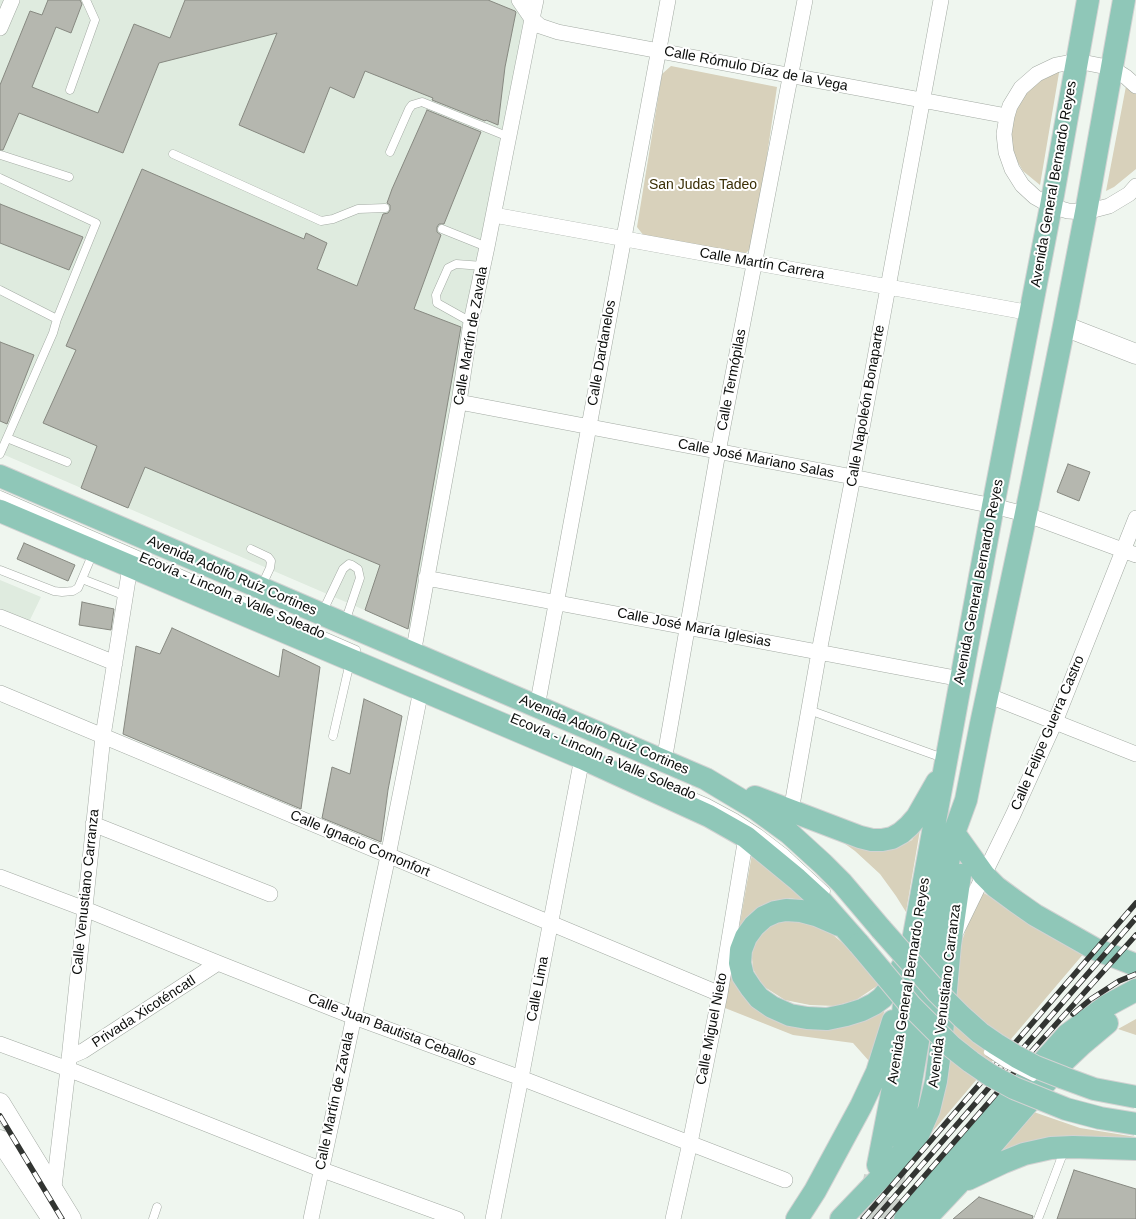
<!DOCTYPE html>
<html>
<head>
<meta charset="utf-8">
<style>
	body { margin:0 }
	canvas { display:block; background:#eff6ef }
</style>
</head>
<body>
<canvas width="1136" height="1219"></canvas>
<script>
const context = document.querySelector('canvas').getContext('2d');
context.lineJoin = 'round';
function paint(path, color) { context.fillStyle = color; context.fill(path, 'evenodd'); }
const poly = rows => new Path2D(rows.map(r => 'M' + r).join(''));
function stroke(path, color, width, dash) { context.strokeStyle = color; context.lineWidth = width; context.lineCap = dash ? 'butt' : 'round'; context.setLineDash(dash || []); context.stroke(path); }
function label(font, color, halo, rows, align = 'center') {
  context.font = font + ' Helvetica,sans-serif'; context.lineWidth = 4; context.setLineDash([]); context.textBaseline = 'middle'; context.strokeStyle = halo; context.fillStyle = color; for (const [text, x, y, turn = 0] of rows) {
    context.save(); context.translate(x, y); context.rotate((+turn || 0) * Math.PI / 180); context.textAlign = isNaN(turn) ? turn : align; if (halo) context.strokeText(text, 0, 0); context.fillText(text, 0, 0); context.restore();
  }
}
paint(poly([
	[0,0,532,0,413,631,0,453],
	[0,580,41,597,28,624,0,613]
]), '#dfebdf');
paint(poly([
	[671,66,777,87,754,245,746,253,644,236,637,227,662,74],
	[1060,67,1040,185,1023,171,1016,159,1011,143,1011,118,1029,86],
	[1127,81,1136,89,1136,169,1114,187,1106,191],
	[921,824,906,912,896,896,880,874,855,851,830,833,875,849,896,849,912,840],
	[752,854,812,902,789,898,772,901,753,914,738,934],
	[982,892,1085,952,921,1145,945,1082,962,941,971,915],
	[778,917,802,919,832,934,859,957,880,984,856,1000,835,1006,810,1005,785,1000,763,986,753,969,751,947,762,929],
	[735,946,733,966,796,1022,886,1006,869,1061,853,1043,793,1035,725,1008],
	[1136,1019,1136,1035,1118,1029],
	[1028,1110,1080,1128,1136,1137,1136,1139,987,1160]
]), '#d8d1bb');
const building = poly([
	[48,0,80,0,82,4,71,33,56,27,32,87,98,113,134,24,170,38,185,0,488,0,515,11,516,12,505,67,498,125,486,120,485,121,432,100,433,98,365,71,354,98,330,87,304,153,239,125,277,33,159,63,123,153,19,113,3,150,0,150,0,85,30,11,42,15,48,0],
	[427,110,481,132,444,224,439,224,437,227,437,232,441,235,414,309,461,327,408,629,365,610,380,565,145,467,128,508,81,488,97,446,43,423,76,350,66,346,142,169,304,239,306,233,327,243,317,269,357,286,383,214,388,213,390,210,390,205,387,203,392,189,427,110],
	[0,204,83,237,69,270,0,243,0,204],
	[0,342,34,355,7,424,0,421,0,342],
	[1068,464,1090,472,1079,501,1057,492,1068,464],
	[24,543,75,565,68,581,17,559,24,543],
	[82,602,114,609,111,630,79,625,82,602],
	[172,628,279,677,283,649,320,667,301,809,123,734,136,646,160,654,172,628],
	[364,699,402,716,388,790,381,842,322,818,332,767,350,774,364,699],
	[1074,1170,1136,1189,1136,1219,1057,1219,1074,1170],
	[979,1197,1033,1216,1032,1219,953,1219,979,1197]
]);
paint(building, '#b5b7af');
stroke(building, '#878981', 1);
stroke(poly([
	[867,1219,875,1176],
	[886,1219,899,1151]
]), '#cdd3cd', 22, [22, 11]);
const lane = poly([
	[70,90,95,20,86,0],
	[390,152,409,109,412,105,422,102,509,137],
	[173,154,321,221,333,219,358,209,385,208],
	[1,155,69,177],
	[0,178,96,223,57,319],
	[442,229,487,247],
	[0,290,57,319,53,333,0,454],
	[471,322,437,303,436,295,448,268,456,264,483,266],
	[7,438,67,462],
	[0,495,356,650],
	[251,549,268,557,271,561,270,568,261,587],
	[93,553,82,579,126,596],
	[0,570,54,591,62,592,73,591,78,588,82,579],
	[322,613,343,569,349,564,352,565,358,569,360,578,345,622],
	[809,710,943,758],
	[333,736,350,662],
	[687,794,708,803,736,818,759,833,785,853,826,891],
	[153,1219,157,1207],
	[1038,1219,1064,1151]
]);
const street = poly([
	[519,0,532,19,540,26,558,32,1007,116],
	[0,28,12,0],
	[1136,86,1126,77,1112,68,1077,61,1056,65,1037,74,1021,88,1010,106,1007,116,1004,134,1006,152,1012,169,1022,185,1035,197,1051,206,1068,211,1086,212,1109,206,1129,194,1136,186],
	[494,215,1031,313],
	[459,402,853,477,993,506,1025,514,1136,555],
	[426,578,961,679],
	[0,617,115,663],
	[413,654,459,402,471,322,487,247,532,19,536,0],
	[0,693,720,994],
	[987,695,1136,754],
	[537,707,668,0],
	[664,761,718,452,805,0],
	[791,811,819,652,853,477,941,0],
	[93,824,270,894],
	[0,877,85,909,218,963,354,1017,521,1078,785,1180],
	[957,930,1013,815,1055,722,1136,518],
	[0,1044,68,1069,320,1169,457,1219],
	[69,1057,83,1051,218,963],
	[53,1195,68,1069,103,736,130,567],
	[311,1219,388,856,421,690],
	[493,1219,521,1078,582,758],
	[673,1219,690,1143,720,994,746,837]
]);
const secondary = poly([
	[1064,326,1136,354],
	[0,1103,71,1219],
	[0,1140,52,1219]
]);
const primary = poly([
	[0,476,706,779,756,809,789,833,823,864,842,883,881,929],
	[0,511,582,758,709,816,746,837,797,879,821,901,859,944],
	[755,797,860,837,872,840,882,840,892,838,901,833,909,826,917,817,937,782],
	[954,833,984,875,996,887,1015,901,1035,915,1095,949,1136,965],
	[839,925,816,915,801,911,786,910,775,912,764,917,754,926,746,937,741,950,740,963,743,976,751,988,759,998,772,1007,790,1015,807,1018,827,1019,846,1015,862,1010,874,1004,882,998,891,987,902,967],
	[901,1139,922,1018,936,923,954,833,966,800,981,724,1023,528,1064,326,1086,212,1124,0],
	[878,1165,899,1057,905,992,912,946,993,506,1051,206,1088,0],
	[968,1179,1004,1162,1024,1154,1051,1148,1073,1147,1136,1149],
	[797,1219,815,1191,861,1106,877,1072,893,1021],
	[841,1219,887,1171,918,1135,929,1110,936,1081,941,1045,950,945,960,875],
	[905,1219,1000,1110,1067,1035,1108,1005,1136,990],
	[925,1219,958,1184,1065,1060,1082,1044,1107,1023]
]);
stroke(lane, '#a4aba4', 9);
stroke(street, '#a4aba4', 16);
stroke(secondary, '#a4aba4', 21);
stroke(primary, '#d3d3d3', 24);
stroke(lane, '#fff', 8);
stroke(street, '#fff', 15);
stroke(secondary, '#fff', 20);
stroke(primary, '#8fc7b8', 22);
const rail = poly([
	[1073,1014,1091,999,1119,981,1136,974],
	[0,1116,62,1219],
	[863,1219,1136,903],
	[875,1219,1136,918],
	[887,1219,990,1101,1032,1051,1136,935]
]);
stroke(rail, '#323532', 5.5);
stroke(rail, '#fff', 4, [11]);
const laneBridge = poly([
	[988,1052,1006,1064,1033,1077]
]);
const primaryBridge = poly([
	[881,929,937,992,961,1016,980,1033,996,1044,1017,1057,1036,1067,1064,1078,1094,1089,1136,1097],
	[859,944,911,1006,952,1047,971,1062,990,1075,1014,1088,1066,1109,1100,1118,1136,1124]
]);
stroke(laneBridge, '#a4aba4', 9, []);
stroke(primaryBridge, '#d3d3d3', 24, []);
stroke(laneBridge, '#fff', 8);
stroke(primaryBridge, '#8fc7b8', 22);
label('14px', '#0b0d0b', '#fff', [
	["Calle Rómulo Díaz de la Vega",756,69,11],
	["Avenida General Bernardo Reyes",1054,184,-80],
	["Calle Martín Carrera",762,264,10],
	["Calle Martín de Zavala",471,336,-80],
	["Calle Dardanelos",602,353,-80],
	["Calle Termópilas",732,380,-79],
	["Calle Napoleón Bonaparte",866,406,-80],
	["Calle José Mariano Salas",756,459,11],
	["Avenida Adolfo Ruíz Cortines",232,576,23],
	["Avenida General Bernardo Reyes",979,582,-79],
	["Ecovía - Lincoln a Valle Soleado",232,596,23],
	["Calle José María Iglesias",694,628,11],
	["Calle Felipe Guerra Castro",1048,733,-67],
	["Avenida Adolfo Ruíz Cortines",604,735,23],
	["Ecovía - Lincoln a Valle Soleado",603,757,23],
	["Calle Ignacio Comonfort",360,844,23],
	["Calle Venustiano Carranza",86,892,-84],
	["Avenida General Bernardo Reyes",909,981,-81],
	["Calle Lima",538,989,-79],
	["Avenida Venustiano Carranza",945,996,-83],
	["Privada Xicoténcatl",144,1012,-33],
	["Calle Miguel Nieto",712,1029,-79],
	["Calle Juan Bautista Ceballos",392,1030,21],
	["Calle Martín de Zavala",335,1101,-78]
]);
label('14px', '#3a2e05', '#fff', [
	["San Judas Tadeo",703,185]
]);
</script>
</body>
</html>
